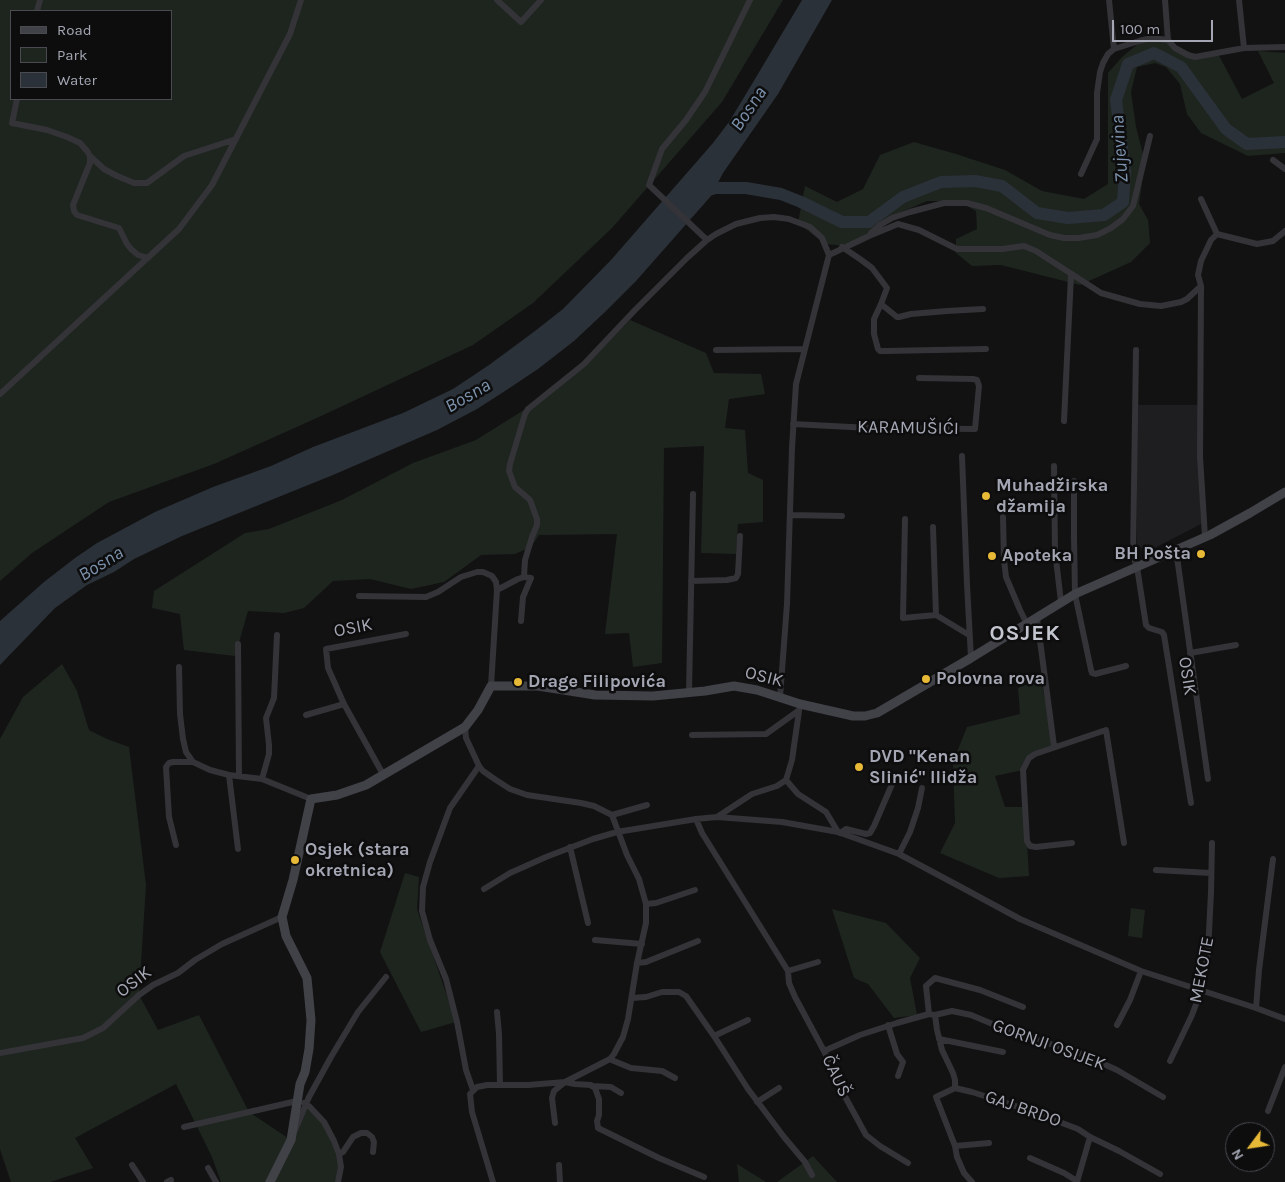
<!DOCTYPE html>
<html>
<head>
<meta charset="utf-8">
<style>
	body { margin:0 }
	#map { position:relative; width:1285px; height:1182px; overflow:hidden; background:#121213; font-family:Karla,sans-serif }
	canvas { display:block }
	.legend { position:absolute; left:10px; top:10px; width:162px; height:90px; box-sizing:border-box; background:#0d0d0e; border:1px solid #494b50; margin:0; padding:6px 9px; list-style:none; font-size:15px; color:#a4a7b3 }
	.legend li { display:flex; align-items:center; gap:10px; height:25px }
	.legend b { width:25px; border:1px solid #494b50 }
	.north { position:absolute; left:1225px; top:1122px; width:50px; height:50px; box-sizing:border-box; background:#0d0d0e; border:1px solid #494b50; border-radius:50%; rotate:239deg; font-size:14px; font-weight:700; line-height:20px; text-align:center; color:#a4a7b3 }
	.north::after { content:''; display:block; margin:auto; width:18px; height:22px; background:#e7b936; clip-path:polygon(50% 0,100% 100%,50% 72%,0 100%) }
	.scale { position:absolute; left:1112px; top:20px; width:101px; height:22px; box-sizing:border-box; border:2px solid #a4a7b3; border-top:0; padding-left:6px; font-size:15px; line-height:18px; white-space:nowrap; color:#a4a7b3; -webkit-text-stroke:4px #0d0d0e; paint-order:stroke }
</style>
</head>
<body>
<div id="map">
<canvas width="1285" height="1182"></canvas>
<ul class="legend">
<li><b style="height:6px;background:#414248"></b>Road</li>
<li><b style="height:14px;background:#1e251f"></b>Park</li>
<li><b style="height:14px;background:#2b3138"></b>Water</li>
</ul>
<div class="north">N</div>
<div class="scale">100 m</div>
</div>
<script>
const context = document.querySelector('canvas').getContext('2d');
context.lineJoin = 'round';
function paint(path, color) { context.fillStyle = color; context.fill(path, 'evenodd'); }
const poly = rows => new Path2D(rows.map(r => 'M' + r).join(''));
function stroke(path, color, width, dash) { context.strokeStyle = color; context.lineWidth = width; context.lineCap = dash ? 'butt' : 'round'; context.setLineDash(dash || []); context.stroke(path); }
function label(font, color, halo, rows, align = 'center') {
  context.font = font + ' Karla,sans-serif'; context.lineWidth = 5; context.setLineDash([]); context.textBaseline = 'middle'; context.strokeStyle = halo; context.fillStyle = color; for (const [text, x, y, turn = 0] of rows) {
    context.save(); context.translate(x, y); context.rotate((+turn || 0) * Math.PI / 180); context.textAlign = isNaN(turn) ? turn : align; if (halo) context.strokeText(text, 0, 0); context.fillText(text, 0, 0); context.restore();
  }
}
paint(poly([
	[1137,405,1199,405,1201,524,1147,552,1137,545]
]), '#1e1e20');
paint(poly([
	[0,0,783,0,722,102,612,228,533,303,473,345,319,417,214,464,109,502,32,553,0,581],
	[11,11,171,11,171,99,11,99],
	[1162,40,1195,56,1217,52,1242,99,1274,83,1258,51,1285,53,1285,153,1248,156,1201,133,1187,114,1180,84,1166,67,1155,63,1137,67,1131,92,1136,127,1145,162,1139,204,1148,220,1150,243,1131,262,1080,285,1001,265,972,266,956,253,956,239,977,229,976,211,958,201,927,201,892,216,873,237,848,246,825,244,798,223,805,186,837,202,863,189,880,155,914,142,956,154,1005,170,1042,191,1084,199,1108,184,1108,73,1122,57,1139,43],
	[630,320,706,353,714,373,761,374,765,394,729,399,725,428,745,430,748,473,763,480,763,522,738,524,736,554,701,553,704,446,664,448,662,663,633,667,629,633,605,634,617,534,539,535,531,547,515,554,481,555,444,582,411,589,370,579,333,581,304,608,284,613,248,611,235,656,184,650,180,614,152,608,154,591,245,533,269,529,342,500,413,463,476,440,527,408,587,364],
	[62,664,77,691,89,730,107,739,129,747,146,885,139,995,158,1030,199,1015,249,1112,291,1140,309,1106,324,1122,339,1154,338,1182,221,1182,212,1157,176,1084,75,1138,93,1168,50,1182,11,1182,0,1149,0,739,23,697],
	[1041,679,1054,746,1035,754,1023,770,995,776,1005,807,1025,807,1029,876,999,878,940,853,955,823,953,762,967,727,1020,714,1018,688],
	[405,873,419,877,417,909,456,1022,421,1032,380,952],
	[1131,908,1145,910,1142,938,1128,936],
	[832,909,886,923,920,958,910,978,917,1015,894,1018,868,984,854,978],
	[813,1156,837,1182,777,1182],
	[737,1164,766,1182,739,1182]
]), '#1e251f');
paint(poly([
	[802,0,832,0,778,94,723,173,711,196,636,281,605,312,574,341,538,369,505,391,477,409,437,430,333,475,182,536,134,559,114,572,87,585,55,608,0,665,0,621,44,582,75,558,97,543,155,512,213,487,271,466,313,447,403,413,453,389,489,365,535,331,563,309,611,260,713,143,729,122,752,84]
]), '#2b3138');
stroke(poly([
	[699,193,715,188,746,188,781,194,801,202,842,222,869,222,903,197,941,182,975,181,1002,186,1037,213,1068,218,1104,215,1123,202,1125,171,1116,100,1128,64,1154,53,1181,67,1226,129,1247,144,1285,142]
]), '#2b3138', 12);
stroke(poly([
	[497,0,521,22,541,0],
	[1109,0,1114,49],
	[1165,0,1168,40],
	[1239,0,1244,48],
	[37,11,40,0],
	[17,99,12,123,47,130,67,137,80,143,87,151,90,156,90,163,73,205,74,211,77,215,119,228,127,244,131,249,138,255,148,258],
	[90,156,104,169,117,176,134,183,147,183,184,156,236,139],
	[1273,160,1285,169],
	[1081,174,1097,139,1097,93,1100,72,1103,63,1108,54,1114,49,1139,41,1152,38,1168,40,1175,48,1188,55,1195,57,1244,48,1285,47],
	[1201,199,1217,234],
	[871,233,880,225,892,218,910,212,944,203,967,203,986,208,1050,235,1064,238,1079,238,1097,235,1111,228,1123,219,1133,206,1150,136],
	[707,240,649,185,662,149,686,120,705,92,750,0],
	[842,247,860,259,872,268,887,288,881,304,874,319,874,334,878,349,880,351,886,351,986,349],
	[829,255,869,236,898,224,919,230,957,249,1002,249,1024,246,1036,251,1101,293,1140,304,1161,306,1181,302,1187,299,1201,286,1198,275,1201,261,1211,240,1217,234,1257,244,1273,241,1285,231],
	[1201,286,1200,457,1205,537],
	[881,304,897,317,899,317,911,314,947,311,983,309],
	[716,350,805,349],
	[1136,350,1133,556,1137,567,1146,625,1149,628,1162,632,1164,635,1191,803],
	[0,394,179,229,212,185,290,34,301,0],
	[1064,421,1071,275],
	[793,424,870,428,975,429,979,386,977,380,973,379,919,378],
	[962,456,967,584,971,658],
	[1054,466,1055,551,1061,602],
	[1074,481,1074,537,1075,594,1091,670,1092,673,1095,674,1126,666],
	[790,515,842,516],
	[1003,517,1004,560,1006,577,1020,610,1027,624],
	[905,519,903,618,936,615,969,635],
	[933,527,936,615],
	[1176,550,1208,779],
	[524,577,525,560,532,537,537,525,537,519,530,500,515,487,509,471,510,464,525,414,528,409,584,364,635,310,687,258,707,240,716,234,736,224,760,218,774,217,789,219,810,227,822,238,829,255,796,384,792,448,787,604,780,697],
	[691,581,727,580,736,578,738,574,740,536],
	[497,590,518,579,524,577,531,578,523,597,521,621],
	[359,596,426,597,438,592,461,577,477,572,483,572,492,576,496,582,497,590,491,686],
	[1037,618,1054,746],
	[238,644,239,776],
	[1190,653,1236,645],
	[179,667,180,714,183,739,186,752,193,762,210,770,229,775,262,779,311,799],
	[689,692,693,494],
	[800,704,792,760,786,780,798,794,826,812,838,832],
	[306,715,344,704],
	[465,727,466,738,479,766,483,771,496,780,510,789,527,795,581,803,594,806,612,815,627,855,639,879,646,904,646,923,637,963,628,1019,623,1037,614,1054,610,1059,565,1082,528,1085,487,1085,477,1087,470,1094,472,1112,493,1182],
	[692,735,766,734,798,711],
	[229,775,238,849],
	[384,776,344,704,328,668,326,649,406,634],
	[262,779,269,754,269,745,266,718,274,698,277,635],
	[612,815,647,805],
	[717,817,752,794,777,786,786,780],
	[696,819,702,833,788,971,789,983,795,997,824,1051,842,1091,866,1135,880,1146,908,1163],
	[840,833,846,829,866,834,870,833,874,826,893,782],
	[1072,843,1036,847,1030,846,1027,841,1023,770,1029,758,1035,754,1106,730,1124,843],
	[176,845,169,817,166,767,169,763,173,762,193,762],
	[570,847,588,923],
	[899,854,910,832,918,808,922,788],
	[1156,870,1211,873],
	[484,889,510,873,546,857,593,839,617,832,696,819,717,817,782,822,838,832,899,854,959,886,1020,919,1141,971,1256,1008,1285,1019],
	[646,904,656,903,695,890],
	[595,940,642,944],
	[637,963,646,962,698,941],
	[788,971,818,962],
	[632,998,646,997,662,992,679,992,686,996,714,1036,748,1089,784,1137,805,1162,812,1175],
	[1256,1008,1259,970,1273,859],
	[497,1012,499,1034,500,1085],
	[929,1014,926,986,935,978,980,990,1023,1007],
	[935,1015,937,1030,942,1050,953,1073,955,1080,955,1088],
	[888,1025,897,1054,903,1062,898,1076],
	[1117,1025,1130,1000,1141,971],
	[714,1036,748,1020],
	[939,1039,1003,1052],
	[824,1051,860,1035,897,1023,929,1014,935,1015,952,1011,971,1015,1014,1033,1077,1052,1117,1070,1163,1097],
	[0,1053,83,1038,103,1028,139,995,153,985,178,973,195,960,222,944,282,917],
	[610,1059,614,1061,631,1068,662,1071,675,1078],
	[1170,1061,1192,1015,1201,991,1208,952,1211,892,1212,843],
	[592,1086,611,1087,621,1093],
	[473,1090,466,1070,457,1022,446,979,430,940,422,911,423,887,430,862,450,808,479,766],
	[757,1102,779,1088],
	[304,1103,309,1106,324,1122,334,1141,339,1154,341,1167,338,1182],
	[1268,1111,1285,1067],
	[555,1123,552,1098,554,1091,565,1082,575,1084,591,1085,595,1088,599,1099,599,1115,597,1121,598,1128,659,1158,704,1177],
	[184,1127,297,1101],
	[295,1130,309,1097,331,1057,358,1012,386,977],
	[955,1146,989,1143],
	[339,1154,343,1152,353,1137,361,1133,367,1133,372,1137,374,1142,373,1152],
	[1030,1158,1064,1173,1077,1181],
	[132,1165,143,1182],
	[559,1165,560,1182],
	[208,1168,216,1182],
	[167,1182,171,1180],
	[972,1182,964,1173,957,1157,955,1146,936,1097,955,1088,972,1092,1025,1109,1078,1129,1090,1137,1119,1151,1160,1174],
	[1077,1182,1090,1137]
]), '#333338', 6);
stroke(poly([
	[270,1182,291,1140,300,1084,305,1072,309,1049,311,1020,307,978,286,936,282,917,293,880,311,799,337,795,366,785,465,727,478,710,491,686,538,686,595,695,653,696,705,691,734,686,757,690,800,704,853,716,865,716,877,713,971,658,1075,594,1210,535,1250,513,1285,492]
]), '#414248', 9);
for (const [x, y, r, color] of [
	[986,496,5,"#e7b936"],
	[1201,554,5,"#e7b936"],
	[992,556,5,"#e7b936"],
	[926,679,5,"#e7b936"],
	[518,682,5,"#e7b936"],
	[859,767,5,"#e7b936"],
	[295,860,5,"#e7b936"]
]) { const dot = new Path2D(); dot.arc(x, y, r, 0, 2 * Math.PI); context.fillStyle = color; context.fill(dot); stroke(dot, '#0d0d0e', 2); }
label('18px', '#a4a7b3', '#0d0d0e', [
	["KARAMUŠIĆI",908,428,1],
	["OSIK",353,628,-11],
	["OSIK",1187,676,81],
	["OSIK",764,677,14],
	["MEKOTE",1202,970,-79],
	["OSIK",134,982,-37],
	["GORNJI OSIJEK",1049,1045,20],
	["ČAUŠ",836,1076,65],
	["GAJ BRDO",1023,1109,19]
]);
label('bold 18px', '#a4a7b3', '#0d0d0e', [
	["Muhadžirska",996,486],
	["džamija",996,507],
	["BH Pošta",1191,554,"right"],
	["Apoteka",1002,556],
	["Polovna rova",936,679],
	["Drage Filipovića",528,682],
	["DVD \"Kenan",869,757],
	["Slinić\" Ilidža",869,778],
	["Osjek (stara",305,850],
	["okretnica)",305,871]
], 'left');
label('italic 19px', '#7c92ac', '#0d0d0e', [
	["Bosna",749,109,-56],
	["Zujevina",1120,149,-94],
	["Bosna",468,396,-30],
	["Bosna",101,564,-32]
]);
context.letterSpacing = '1px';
label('bold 22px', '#c4c6cf', '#0d0d0e', [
	["OSJEK",1025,634]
]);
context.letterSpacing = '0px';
</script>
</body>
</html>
